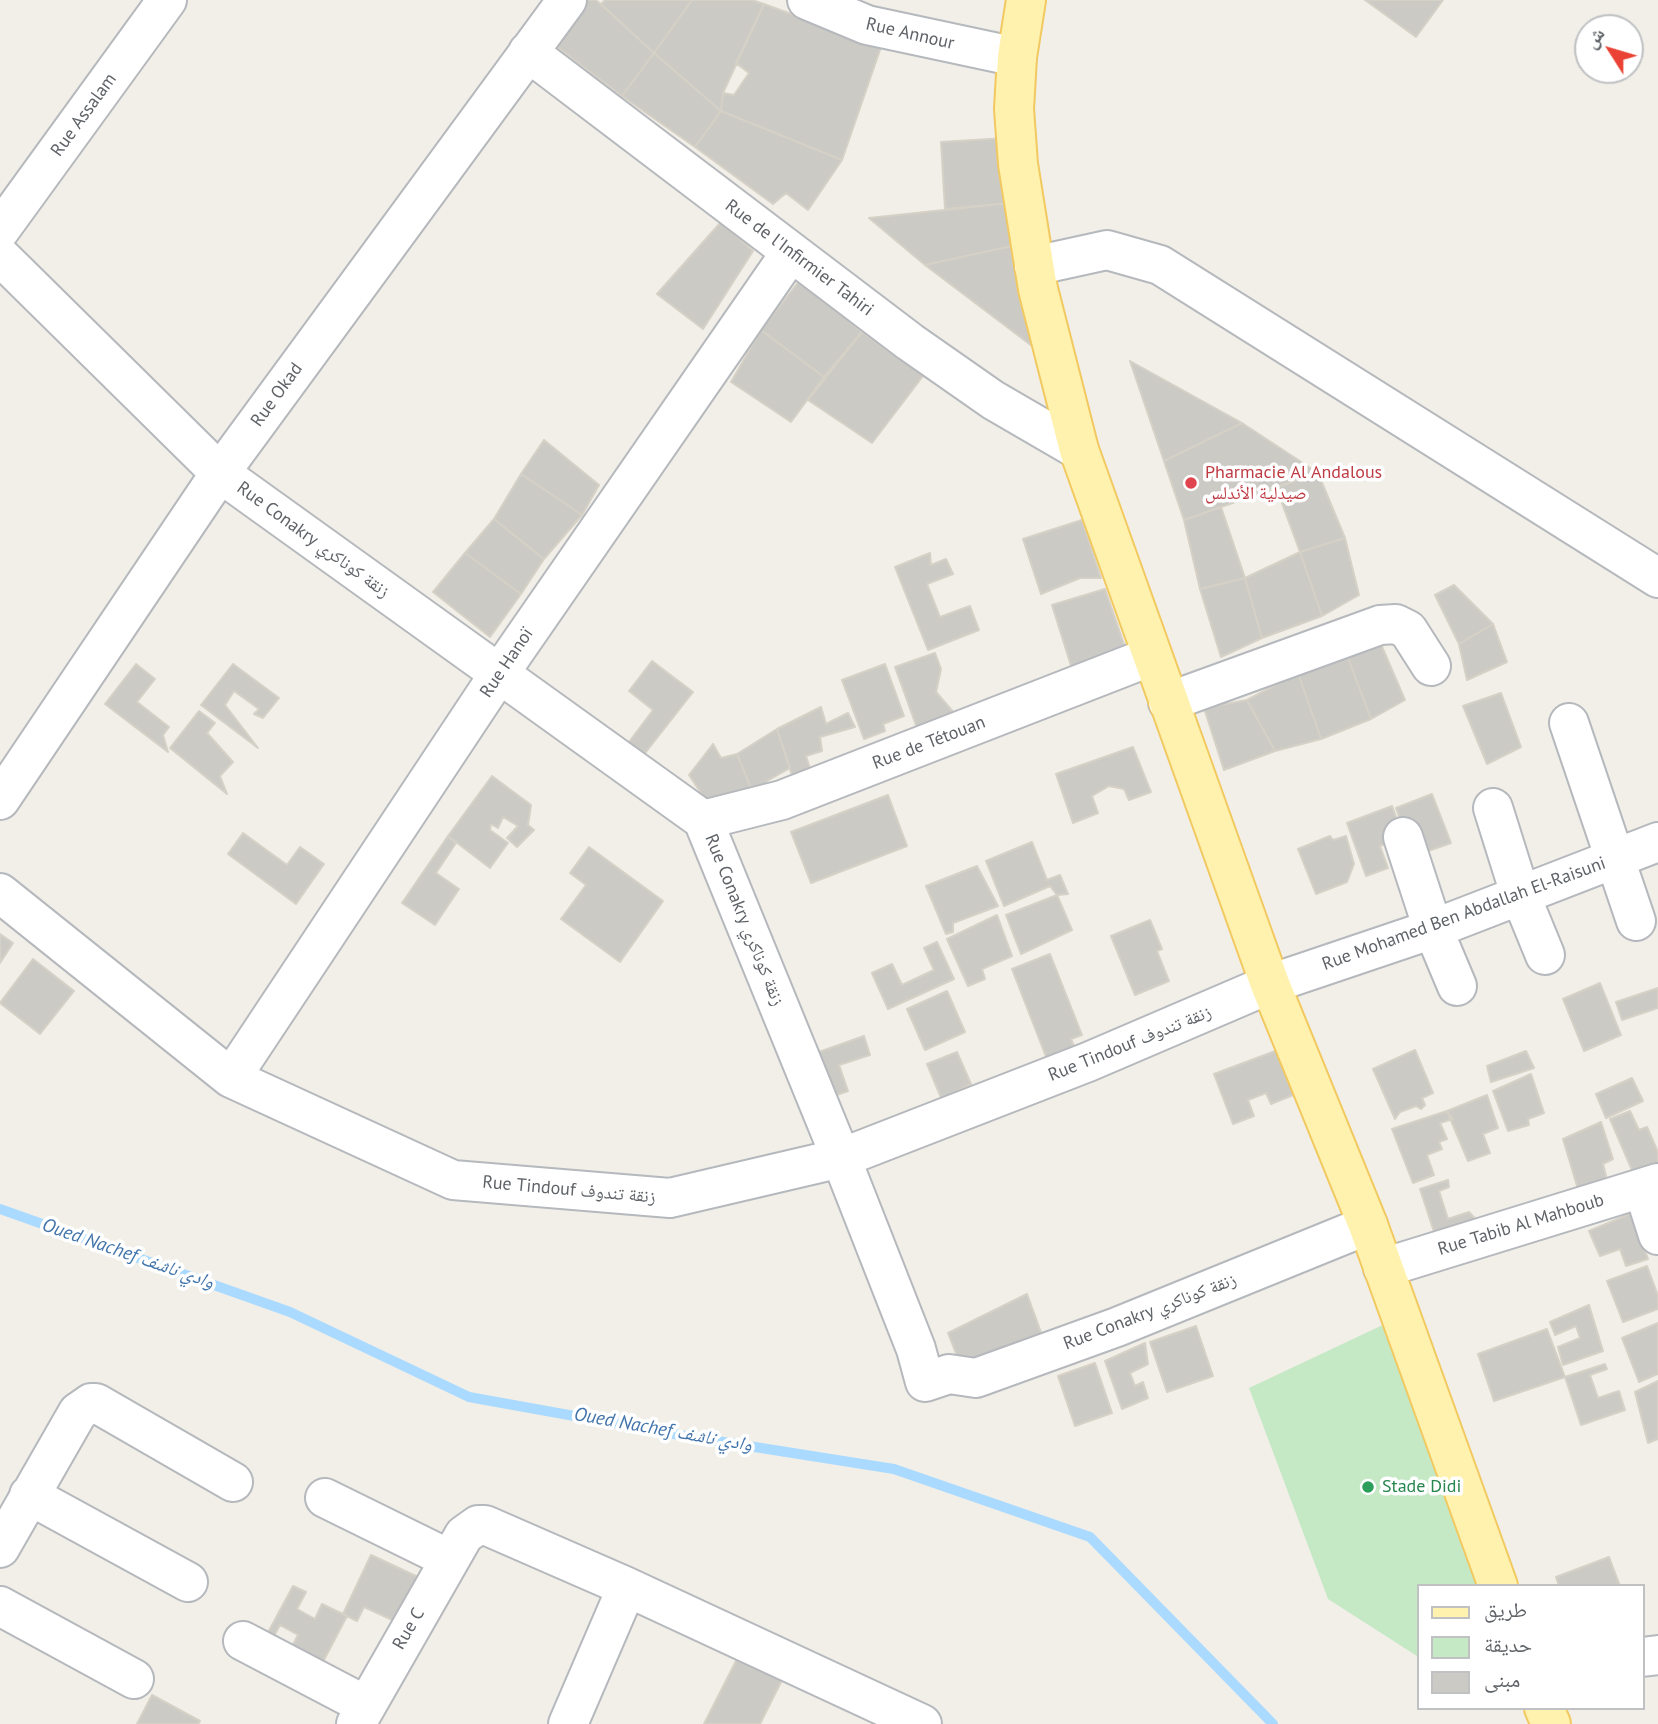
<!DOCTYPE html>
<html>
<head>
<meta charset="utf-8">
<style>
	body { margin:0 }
	#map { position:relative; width:1658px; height:1724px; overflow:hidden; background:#f1efe8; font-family:"PT Sans","Noto Naskh Arabic",sans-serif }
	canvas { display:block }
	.legend { position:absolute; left:1417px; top:1584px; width:228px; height:126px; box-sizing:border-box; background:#fff; border:2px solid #bfc1c3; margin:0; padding:9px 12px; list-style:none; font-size:21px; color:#5f6368 }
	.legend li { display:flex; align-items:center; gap:14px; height:35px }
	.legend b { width:35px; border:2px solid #bfc1c3 }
	.north { position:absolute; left:1574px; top:14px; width:70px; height:70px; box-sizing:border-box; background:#fff; border:2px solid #bfc1c3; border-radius:50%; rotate:307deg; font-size:19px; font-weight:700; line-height:28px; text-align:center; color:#5f6368 }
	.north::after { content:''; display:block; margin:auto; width:24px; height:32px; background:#ea4335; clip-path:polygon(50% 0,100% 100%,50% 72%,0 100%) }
</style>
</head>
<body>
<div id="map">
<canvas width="1658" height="1724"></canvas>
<ul class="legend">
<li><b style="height:9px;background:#fff2af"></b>طريق</li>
<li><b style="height:19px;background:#c5e8c5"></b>حديقة</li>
<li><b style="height:19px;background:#cccac5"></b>مبنى</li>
</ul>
<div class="north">ش</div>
</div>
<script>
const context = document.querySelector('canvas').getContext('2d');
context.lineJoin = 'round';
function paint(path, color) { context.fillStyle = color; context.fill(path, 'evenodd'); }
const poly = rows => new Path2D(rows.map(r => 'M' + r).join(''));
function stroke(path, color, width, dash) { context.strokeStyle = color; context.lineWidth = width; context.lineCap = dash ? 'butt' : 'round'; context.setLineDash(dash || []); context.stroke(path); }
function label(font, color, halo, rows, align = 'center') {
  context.font = font + ' "PT Sans","Noto Naskh Arabic",sans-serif'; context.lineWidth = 7; context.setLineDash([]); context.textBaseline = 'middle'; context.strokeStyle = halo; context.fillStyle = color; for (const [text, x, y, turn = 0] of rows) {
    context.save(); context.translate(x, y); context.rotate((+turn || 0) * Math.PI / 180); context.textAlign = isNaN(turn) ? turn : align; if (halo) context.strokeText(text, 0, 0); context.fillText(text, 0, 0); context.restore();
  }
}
paint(poly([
	[1387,1323,1489,1586,1418,1586,1417,1656,1328,1599,1249,1388]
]), '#c5e8c5');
stroke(poly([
	[0,1209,290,1312,469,1397,685,1436,894,1469,1090,1537,1273,1724]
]), '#aadaff', 10);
const building = poly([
	[577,0,596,0,654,53,622,96,556,46,577,0],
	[605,0,692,0,654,53,601,4,605,0],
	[692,0,752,0,764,4,723,93,721,111,654,53,692,0],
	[1365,0,1443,0,1416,37,1365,0],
	[764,4,881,47,842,160,721,111,723,93,734,95,749,73,736,63,764,4],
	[654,53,721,111,695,147,622,96,654,53],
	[721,111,842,160,808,210,786,193,773,204,695,147,721,111],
	[1007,138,1010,203,945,209,941,142,1007,138],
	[1010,203,1016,245,925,265,869,218,1010,203],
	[721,222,753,251,703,329,657,294,721,222],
	[1016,245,1040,352,925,265,1016,245],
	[800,280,862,332,824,377,761,330,800,280],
	[761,330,824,377,791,422,731,382,761,330],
	[862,332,923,376,872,443,808,400,862,332],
	[1130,361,1242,423,1164,461,1130,361],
	[1242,423,1318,473,1184,520,1164,461,1242,423],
	[544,440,599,485,582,515,521,474,544,440],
	[1318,473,1345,538,1300,552,1276,487,1318,473],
	[521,474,582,515,544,559,494,519,521,474],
	[1221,507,1245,578,1200,589,1184,520,1221,507],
	[494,519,544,559,521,594,465,553,494,519],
	[1082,520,1101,578,1080,578,1041,594,1023,539,1082,520],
	[1345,538,1359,595,1322,616,1300,552,1345,538],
	[1300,552,1322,616,1262,638,1245,578,1300,552],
	[465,553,521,594,490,637,433,592,465,553],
	[930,553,931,565,946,559,953,574,927,584,940,617,970,606,979,630,928,650,895,567,930,553],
	[1245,578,1262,638,1221,657,1200,589,1245,578],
	[1454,585,1493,624,1459,644,1435,595,1454,585],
	[1105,589,1126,650,1073,672,1052,605,1105,589],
	[1493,624,1507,662,1467,680,1459,644,1493,624],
	[1380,642,1405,700,1371,719,1348,658,1380,642],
	[935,653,941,669,936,692,955,714,917,728,895,667,935,653],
	[1348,658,1371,719,1321,739,1298,673,1348,658],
	[652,661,693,692,635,766,620,754,653,710,629,691,652,661],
	[136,664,155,679,137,702,169,727,163,735,168,752,105,704,136,664],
	[233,664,279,698,263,718,254,714,259,709,234,691,225,705,258,748,201,705,233,664],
	[885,664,904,716,883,724,885,731,864,739,842,680,885,664],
	[1298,673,1321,739,1275,751,1247,700,1298,673],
	[1501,693,1521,747,1487,764,1463,706,1501,693],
	[1247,700,1275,751,1224,770,1204,708,1247,700],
	[821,707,826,724,848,713,855,727,820,737,822,751,806,756,813,778,795,785,777,729,821,707],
	[199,711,215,723,207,733,233,762,220,776,227,794,170,748,199,711],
	[777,729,790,768,767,781,772,792,755,798,737,754,777,729],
	[713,744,721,758,737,754,755,798,713,811,689,775,713,744],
	[1133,747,1151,792,1129,800,1124,789,1109,786,1092,796,1098,813,1073,823,1056,774,1133,747],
	[492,776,531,805,528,825,534,830,517,847,507,838,518,826,503,817,498,828,491,824,490,830,508,843,490,868,448,836,492,776],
	[1432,794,1451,843,1414,856,1396,808,1432,794],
	[888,795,907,846,811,883,791,832,888,795],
	[1392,806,1399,825,1394,841,1380,846,1388,868,1366,876,1347,823,1392,806],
	[243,833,287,865,300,847,324,864,296,904,228,854,243,833],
	[448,836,456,843,436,873,459,889,435,925,402,903,448,836],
	[1330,836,1333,840,1346,836,1354,864,1347,882,1316,894,1298,849,1330,836],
	[1032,842,1047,880,1060,875,1068,894,1057,895,1050,886,1004,906,986,861,1032,842],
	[589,847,663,901,620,962,561,919,586,885,570,873,589,847],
	[977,866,998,906,953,923,953,932,946,934,926,886,977,866],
	[1057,895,1072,930,1021,954,1006,915,1057,895],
	[997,915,1012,956,982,969,985,979,968,986,947,939,997,915],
	[1150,920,1162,949,1157,951,1169,981,1135,995,1111,936,1150,920],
	[0,934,13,943,0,963,0,934],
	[937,942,954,979,888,1009,872,973,892,964,902,985,934,970,924,948,937,942],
	[1050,954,1082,1035,1071,1039,1078,1056,1050,1067,1012,969,1050,954],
	[33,959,74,991,40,1034,0,1003,33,959],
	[1600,983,1621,1035,1584,1051,1563,999,1600,983],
	[1658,988,1658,1008,1622,1020,1616,1002,1658,988],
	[947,991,965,1032,925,1050,907,1009,947,991],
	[864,1036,870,1055,839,1065,848,1091,834,1096,819,1052,864,1036],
	[1286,1047,1303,1091,1271,1104,1266,1093,1248,1100,1254,1116,1233,1124,1214,1074,1286,1047],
	[1415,1050,1433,1093,1422,1098,1425,1105,1421,1109,1416,1106,1400,1112,1395,1119,1373,1069,1415,1050],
	[1526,1051,1534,1068,1491,1082,1487,1066,1526,1051],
	[957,1052,971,1084,953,1093,959,1107,947,1112,927,1064,957,1052],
	[1531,1074,1544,1113,1528,1119,1529,1125,1508,1131,1493,1091,1531,1074],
	[1632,1078,1643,1101,1606,1118,1596,1094,1632,1078],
	[1487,1095,1498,1128,1483,1134,1490,1153,1468,1161,1447,1111,1487,1095],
	[1447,1111,1453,1119,1440,1123,1447,1139,1439,1142,1442,1149,1427,1155,1434,1175,1413,1183,1392,1129,1447,1111],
	[1630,1111,1639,1130,1647,1127,1658,1152,1658,1167,1635,1177,1610,1119,1630,1111],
	[1601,1122,1613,1159,1603,1164,1607,1180,1580,1196,1563,1139,1601,1122],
	[1448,1180,1449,1187,1439,1191,1448,1219,1469,1212,1481,1225,1437,1241,1420,1189,1448,1180],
	[1632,1213,1648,1259,1626,1266,1620,1249,1600,1256,1589,1231,1632,1213],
	[1647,1266,1658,1296,1658,1309,1623,1322,1607,1281,1647,1266],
	[1027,1294,1046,1346,959,1361,948,1333,1027,1294],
	[1589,1305,1603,1351,1563,1365,1558,1347,1580,1338,1576,1326,1555,1335,1550,1322,1589,1305],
	[1658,1323,1658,1374,1639,1382,1622,1338,1658,1323],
	[1196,1326,1213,1376,1167,1392,1150,1342,1196,1326],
	[1547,1329,1565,1377,1494,1401,1478,1354,1547,1329],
	[1145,1343,1148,1364,1130,1373,1135,1386,1143,1382,1148,1398,1122,1409,1105,1361,1145,1343],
	[1095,1363,1112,1413,1075,1426,1058,1376,1095,1363],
	[1605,1364,1607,1369,1590,1375,1598,1398,1619,1391,1625,1410,1581,1425,1565,1377,1605,1364],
	[1658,1381,1658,1439,1648,1443,1635,1392,1658,1381],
	[371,1555,418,1577,397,1622,364,1607,357,1621,343,1614,371,1555],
	[1609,1557,1620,1586,1559,1586,1556,1577,1609,1557],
	[293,1586,306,1592,297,1609,315,1619,322,1604,347,1616,315,1677,285,1660,298,1635,280,1625,270,1643,264,1640,293,1586],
	[739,1655,783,1678,760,1724,704,1724,739,1655],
	[152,1695,200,1721,198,1724,137,1724,152,1695]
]);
paint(building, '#cccac5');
stroke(building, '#d6d1c6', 2);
const minor = poly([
	[807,0,867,25,1017,57],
	[528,52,910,342,993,400,1079,450],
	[0,230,167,0],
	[0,256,220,473,703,820,841,1158,916,1349,925,1382,949,1374,976,1378,1117,1327,1368,1225],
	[1034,266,1107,250,1160,265,1658,578],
	[1168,702,1380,625,1396,624,1408,630,1431,666],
	[1569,723,1636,921],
	[0,800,220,473,567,0],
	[1493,808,1520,894,1545,955],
	[703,820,782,800,1152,656],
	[1403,837,1433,929,1457,986],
	[0,893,231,1078,453,1180,670,1198,841,1158,1088,1062,1270,984,1433,929,1658,842],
	[231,1078,499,674,791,252],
	[1643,1188,1658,1235],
	[1383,1268,1658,1183],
	[29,1495,188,1582],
	[325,1498,449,1559],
	[0,1548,78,1412,91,1403,96,1403,233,1482],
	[0,1606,134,1679],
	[243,1641,365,1705],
	[1642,1657,1658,1655],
	[356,1724,464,1535,478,1525,485,1525,627,1587,922,1724],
	[568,1724,627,1587]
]);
const major = poly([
	[1026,0,1017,57,1014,109,1018,164,1038,289,1079,450,1270,984,1368,1225,1498,1586],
	[1544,1708,1551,1724]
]);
stroke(minor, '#b5b8bc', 42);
stroke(major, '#f2c960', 42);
stroke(minor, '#fff', 38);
stroke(major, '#fff2af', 38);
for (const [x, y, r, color] of [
	[1191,483,7,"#e0444e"],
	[1368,1487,7,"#2e9e5b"]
]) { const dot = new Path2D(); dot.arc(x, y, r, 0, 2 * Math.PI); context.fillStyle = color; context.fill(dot); stroke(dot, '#fff', 2.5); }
label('18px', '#5f6368', '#fff', [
	["Rue Annour",910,34,13],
	["Rue Assalam",84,115,-54],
	["Rue de l'Infirmier Tahiri",799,258,37],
	["Rue Okad",277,395,-54],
	["Rue Conakry زنقة كوناكري",313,540,36],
	["Rue Hanoï",507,663,-56],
	["Rue de Tétouan",929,743,-21],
	["Rue Mohamed Ben Abdallah El-Raisuni",1464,914,-20],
	["Rue Conakry زنقة كوناكري",744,920,68],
	["Rue Tindouf زنقة تندوف",1130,1044,-22],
	["Rue Tindouf زنقة تندوف",569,1190,5],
	["Rue Tabib Al Mahboub",1521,1225,-17],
	["Rue Conakry زنقة كوناكري",1150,1312,-21],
	["Rue C",409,1629,-60]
]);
label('18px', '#be3a42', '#fff', [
	["Pharmacie Al Andalous",1205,473],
	["صيدلية الأندلس",1205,494]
], 'left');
label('18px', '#27864d', '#fff', [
	["Stade Didi",1382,1487]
], 'left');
label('italic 19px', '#4174aa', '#fff', [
	["Oued Nachef وادي ناشف",128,1254,19],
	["Oued Nachef وادي ناشف",663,1430,10]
]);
</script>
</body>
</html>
